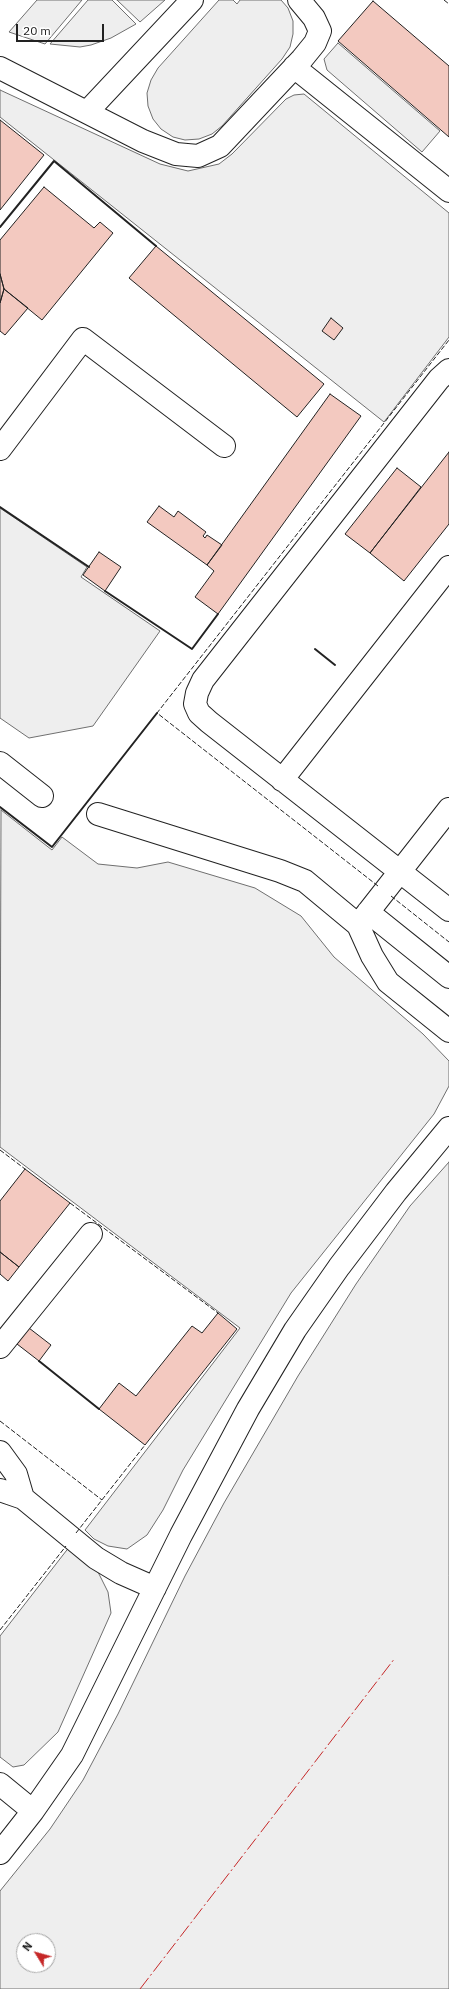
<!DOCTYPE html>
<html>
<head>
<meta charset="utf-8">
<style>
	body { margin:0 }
	#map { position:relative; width:449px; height:1989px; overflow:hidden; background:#fff; font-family:"IBM Plex Sans",sans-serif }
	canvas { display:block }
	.north { position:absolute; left:16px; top:1933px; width:40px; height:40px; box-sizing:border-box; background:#fff; border:1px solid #a7a7a7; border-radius:50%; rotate:307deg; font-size:11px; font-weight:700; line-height:16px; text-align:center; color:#222 }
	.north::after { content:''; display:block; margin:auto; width:14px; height:18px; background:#c62828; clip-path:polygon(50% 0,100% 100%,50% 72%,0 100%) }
	.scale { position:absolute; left:16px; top:24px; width:88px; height:18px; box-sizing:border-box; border:2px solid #222; border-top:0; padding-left:5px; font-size:12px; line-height:14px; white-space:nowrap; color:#222; -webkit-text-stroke:3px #fff; paint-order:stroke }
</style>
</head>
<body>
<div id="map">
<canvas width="449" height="1989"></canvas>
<div class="north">N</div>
<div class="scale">20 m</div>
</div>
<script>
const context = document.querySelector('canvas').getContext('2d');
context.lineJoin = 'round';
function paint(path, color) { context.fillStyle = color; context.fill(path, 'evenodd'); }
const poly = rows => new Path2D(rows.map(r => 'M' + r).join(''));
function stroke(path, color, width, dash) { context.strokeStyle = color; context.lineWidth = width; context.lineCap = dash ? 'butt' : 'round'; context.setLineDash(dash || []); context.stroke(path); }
const green = poly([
	[37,0,82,0,45,44,9,32,37,0],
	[88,0,112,0,136,24,111,38,91,45,80,47,50,44,88,0],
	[117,0,165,0,140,22,117,0],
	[219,0,233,0,237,4,240,0,281,0,288,8,293,21,293,34,290,47,282,59,222,126,212,134,199,139,185,140,173,137,161,129,153,119,148,106,147,93,151,80,158,68,219,0],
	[338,43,440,131,422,152,327,70,324,59,338,43],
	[0,90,160,164,188,171,219,164,232,154,286,99,294,95,304,94,449,213,449,337,384,422,0,117,0,90],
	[0,508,87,567,81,577,160,631,93,726,29,738,0,718,0,508],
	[1,810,52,850,62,837,98,864,137,868,168,862,255,888,301,916,334,957,423,1034,449,1061,449,1086,434,1114,291,1293,183,1470,163,1510,147,1535,127,1549,108,1546,94,1539,85,1530,240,1328,0,1147,1,810],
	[449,1162,449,1989,0,1989,0,1891,50,1829,83,1780,118,1714,185,1576,224,1503,298,1376,356,1284,410,1206,449,1162],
	[24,1941,48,1941,48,1965,24,1965,24,1941],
	[70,1546,94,1564,108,1592,111,1613,58,1732,24,1765,13,1767,0,1757,0,1636,70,1546]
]);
paint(green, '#eee');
stroke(green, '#6f6f6f', 1);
const building = poly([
	[373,1,449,66,449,137,338,41,373,1],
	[0,120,44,155,0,210,0,120],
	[44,187,94,228,100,222,113,233,42,320,4,289,0,274,0,240,44,187],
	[156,246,324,384,297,417,129,278,156,246],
	[0,274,4,289,0,303,0,274],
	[4,289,28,308,5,335,0,331,0,303,4,289],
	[331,318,343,328,334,340,322,331,331,318],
	[330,394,361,416,218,614,195,597,214,571,207,565,330,394],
	[449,452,449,524,404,581,370,553,449,452],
	[397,468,421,487,370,553,345,534,397,468],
	[159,506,174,517,178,511,206,532,203,536,205,538,207,535,222,545,207,565,147,522,159,506],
	[99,552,121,567,105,591,83,575,99,552],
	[25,1169,70,1203,19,1267,0,1252,0,1201,25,1169],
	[0,1252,19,1267,8,1281,0,1274,0,1252],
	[218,1313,237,1329,145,1445,99,1409,119,1383,136,1396,192,1326,202,1333,218,1313],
	[29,1328,51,1345,39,1361,17,1344,29,1328]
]);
paint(building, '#f3c9c0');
stroke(building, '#222', 1);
const minor = poly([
	[294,67,449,191],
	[0,68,143,141,176,154,198,156,220,146,302,59,315,43,320,31,314,18,299,0],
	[87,112,192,0],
	[449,370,439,379,203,680,197,693,195,704,199,713,209,722,449,910],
	[0,449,83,339,224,446],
	[0,763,42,796],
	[282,780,449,567],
	[98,814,280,871,305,881,358,925,372,956,388,982,449,1031],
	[368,912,449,977],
	[358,925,449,809],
	[0,1347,91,1234],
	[0,1452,16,1474,23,1498],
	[0,1490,23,1498,96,1558,121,1573,155,1588],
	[0,1784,33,1811],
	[0,1853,33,1811,72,1755,181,1535,248,1409,295,1330,339,1267,396,1192,449,1128]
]);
stroke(minor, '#222', 24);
stroke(minor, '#fff', 22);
stroke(poly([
	[444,0,449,4],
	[378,886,157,713,449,340],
	[391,896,449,942],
	[0,1150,25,1169],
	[70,1203,218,1313],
	[0,1421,102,1500],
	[76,1533,145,1445],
	[0,1630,66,1546]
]), '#222', 1, [5, 2]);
stroke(poly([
	[0,227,54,161,156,246],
	[0,507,89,567],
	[105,591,192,649,218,614],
	[315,649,335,665],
	[0,807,52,847,157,713],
	[39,1361,99,1409]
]), '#222', 2);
stroke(poly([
	[140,1989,395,1658]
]), '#c62828', 1, [14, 3, 2, 3]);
</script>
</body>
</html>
